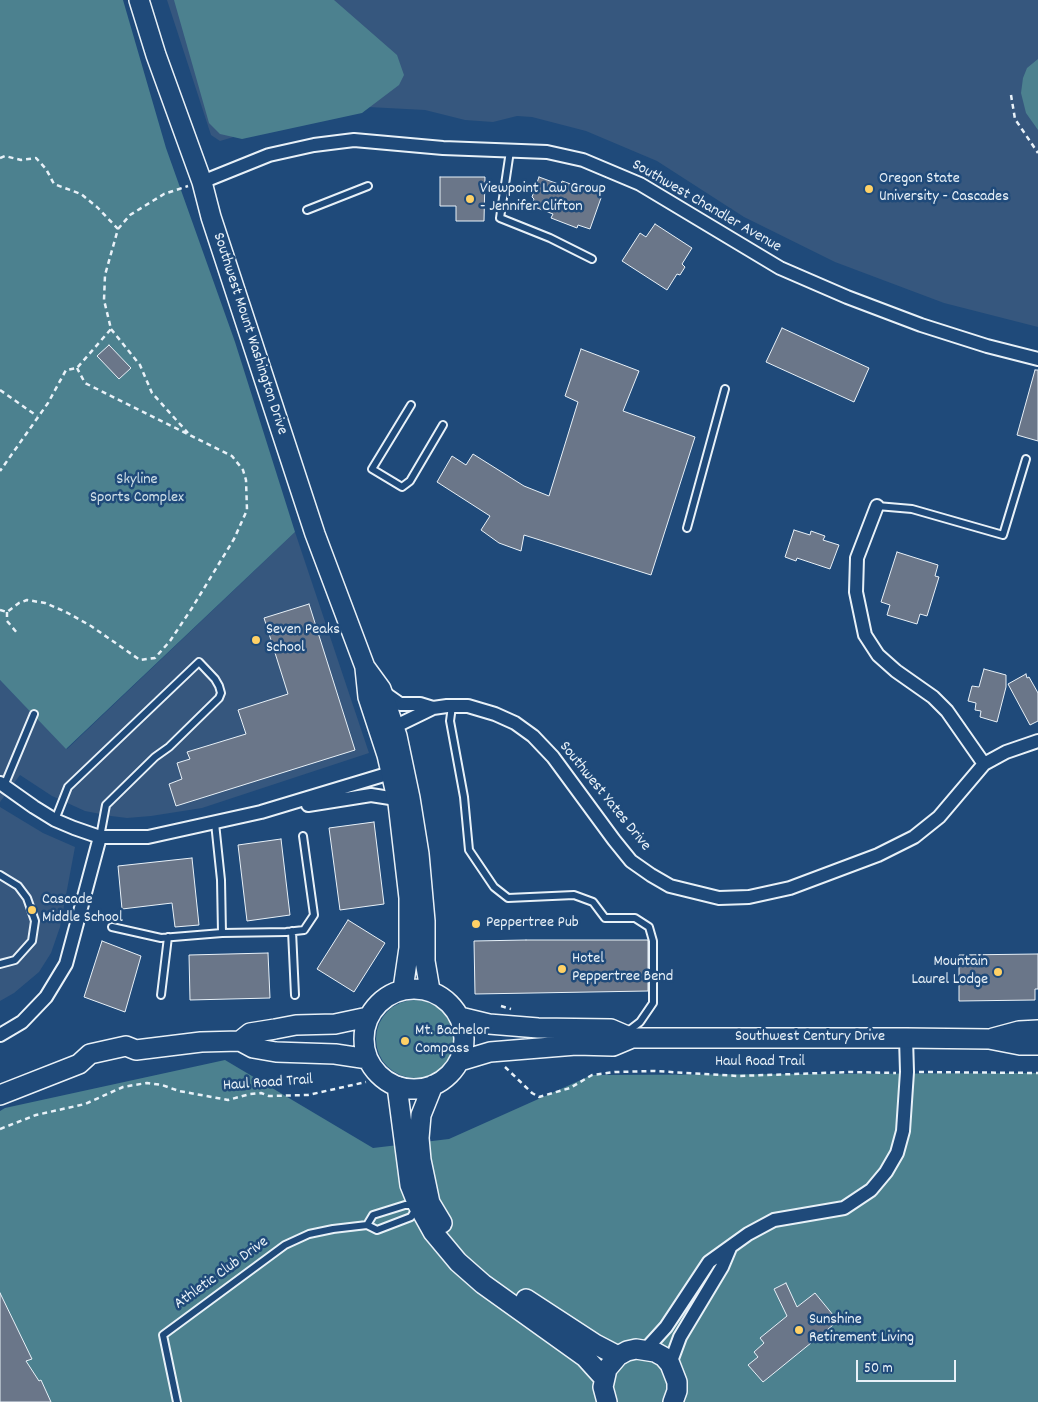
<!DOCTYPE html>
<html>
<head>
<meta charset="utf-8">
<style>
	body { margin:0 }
	#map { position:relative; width:1038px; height:1402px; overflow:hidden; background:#1f4a7a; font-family:Dekko,sans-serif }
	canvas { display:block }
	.scale { position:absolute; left:856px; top:1360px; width:100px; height:22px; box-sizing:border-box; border:2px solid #e8f1f8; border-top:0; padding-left:6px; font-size:15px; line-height:18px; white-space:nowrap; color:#e8f1f8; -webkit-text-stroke:4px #1f4a7a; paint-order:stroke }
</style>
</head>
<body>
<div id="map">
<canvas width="1038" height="1402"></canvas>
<div class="scale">50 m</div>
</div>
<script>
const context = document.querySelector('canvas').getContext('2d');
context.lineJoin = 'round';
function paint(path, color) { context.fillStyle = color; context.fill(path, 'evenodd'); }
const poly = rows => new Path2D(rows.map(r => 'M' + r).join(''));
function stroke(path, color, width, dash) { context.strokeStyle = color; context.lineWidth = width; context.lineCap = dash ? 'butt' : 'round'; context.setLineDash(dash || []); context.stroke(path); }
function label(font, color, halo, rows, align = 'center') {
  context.font = font + ' Dekko,sans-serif'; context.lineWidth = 5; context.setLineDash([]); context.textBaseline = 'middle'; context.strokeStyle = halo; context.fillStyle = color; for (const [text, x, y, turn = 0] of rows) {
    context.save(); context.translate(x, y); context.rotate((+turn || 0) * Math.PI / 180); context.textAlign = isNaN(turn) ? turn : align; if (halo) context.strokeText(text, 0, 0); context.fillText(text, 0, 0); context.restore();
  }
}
paint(poly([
	[167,0,1038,0,1038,327,944,303,835,262,744,217,657,161,586,131,532,117,517,116,493,122,465,120,425,110,368,107,308,115,220,141,211,135],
	[295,532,369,753,202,808,151,816,127,818,111,816,85,811,52,796,20,775,0,802,0,680,67,749],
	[0,807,43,833,75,847,60,927,51,953,39,972,14,993,0,1001]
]), '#36577e');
paint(poly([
	[0,0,123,0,166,148,235,342,295,532,66,749,0,680],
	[174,0,334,0,397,55,404,75,399,85,362,113,242,139,220,134,209,123],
	[1038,59,1038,130,1026,113,1021,93,1023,78,1027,68],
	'376 1039a39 39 0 1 1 78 0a39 39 0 1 1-78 0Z',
	[225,1060,373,1148,449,1139,592,1075,1038,1073,1038,1402,0,1402,0,1111,5,1108]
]), '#4c818f');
const building = poly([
	[440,177,485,177,484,221,456,221,456,206,440,206,440,177],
	[539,177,561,185,562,181,602,195,590,229,578,225,577,228,551,218,553,214,532,206,534,199,532,197,539,177],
	[655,224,692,248,682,264,685,267,680,275,677,274,667,290,622,261,640,233,646,237,655,224],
	[782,328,869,368,854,402,766,362,782,328],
	[109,345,131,368,119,379,97,356,109,345],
	[581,349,639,371,623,411,695,437,651,575,524,535,521,551,499,543,481,530,490,516,437,482,452,456,466,465,473,454,524,486,549,496,578,402,565,396,581,349],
	[1035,370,1038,370,1038,441,1017,435,1035,370],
	[794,530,810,535,811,531,825,536,823,540,839,545,830,569,797,558,796,561,785,557,794,530],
	[897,552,938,565,935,576,939,577,927,616,920,614,917,624,887,615,890,605,881,602,897,552],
	[309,604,355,750,176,806,169,784,182,779,177,763,190,759,187,752,246,734,238,710,288,694,264,618,309,604],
	[984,669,1006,675,1006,687,997,722,980,717,981,711,975,710,976,703,968,701,972,686,979,687,984,669],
	[1026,674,1027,678,1029,677,1038,693,1038,721,1030,725,1008,684,1026,674],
	[374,822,384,904,340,910,329,828,374,822],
	[281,839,290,915,247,921,238,845,281,839],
	[192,858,199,925,175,927,172,903,122,909,118,866,192,858],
	[348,920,385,943,354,992,317,969,348,920],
	[526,940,648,940,648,991,475,994,474,941,526,940],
	[102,941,141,956,125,1012,84,997,102,941],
	[268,953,270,998,190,1000,189,955,268,953],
	[1038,954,1038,989,1035,989,1035,1000,959,1001,959,955,1038,954],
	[786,1283,797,1307,815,1293,838,1321,763,1382,748,1365,758,1357,754,1352,764,1343,760,1338,787,1316,774,1289,786,1283],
	[0,1293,32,1359,26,1361,39,1381,41,1380,51,1402,0,1402,0,1293]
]);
paint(building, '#6a7689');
stroke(building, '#e8f1f8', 1);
const service = poly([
	[510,151,500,218,550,238,592,259],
	[307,210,368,186],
	[411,405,372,469,402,487,410,481,443,425],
	[877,506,912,509,1003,535,1026,459],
	[687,528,725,389],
	[452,706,450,721,464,797,469,850,494,887,508,898,574,895,593,902,605,918,635,918,649,927,653,941,653,1003,640,1022,627,1032],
	[4,786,34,714],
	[55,820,68,787,199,662,215,679,219,686,221,693,219,698,169,747,155,757,106,805,100,837],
	[215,823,221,880,222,933,286,932,304,930,314,915,303,836],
	[0,875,18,886,27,898,35,921,32,941,15,960,0,964],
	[112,927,161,938,222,933],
	[292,931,295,995],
	[161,995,168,937],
	[177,1402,163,1335,285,1245,309,1234,333,1229,367,1225,377,1230,411,1217,418,1205,405,1205,373,1215,367,1225]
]);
const minor = poly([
	[202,182,269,155,314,145,354,140,443,148,547,152,583,160,640,184,780,268,847,297,921,325,987,346,1038,359],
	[877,506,857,558,856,592,865,635,878,655,896,671,933,697,947,711,984,764],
	[383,692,400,704,420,704,433,708],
	[394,727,433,708,447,706,468,706,495,714,515,723,533,736,553,757,614,840,631,861,651,875,670,886,719,898,749,897,790,888,878,855,914,837,939,817,984,764,1006,752,1038,741],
	[0,783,34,807,55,820,74,828,100,837,148,837,261,812,397,771],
	[308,805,371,795,390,798,398,803],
	[0,1035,22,1022,46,997,66,964,100,837],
	[646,1349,666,1327,709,1262,748,1234,774,1220,844,1208,871,1190,886,1172,897,1153,903,1131,907,1072,906,1038],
	[670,1364,680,1337,722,1267,730,1248]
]);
const secondary = poly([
	[139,0,156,55,202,182,211,217,315,534,365,667,381,689,397,736,410,798,419,854,425,921,425,961,430,990],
	[365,668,368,697,387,755,398,803,409,898,409,948,403,989],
	'364 1039a50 50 0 1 1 100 0a50 50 0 1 1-100 0Z',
	[460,1017,489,1024,538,1028,611,1029,632,1038],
	[993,1038,1019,1031,1038,1030],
	[240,1041,250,1033,275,1029,296,1025,335,1024,368,1017],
	[460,1061,490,1052,576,1045,613,1046,632,1038,906,1038,989,1039,1020,1045,1038,1045],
	[433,1085,421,1115,419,1138,421,1160,430,1203,442,1223],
	[397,1086,410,1185,418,1205,433,1232,458,1262,483,1284,585,1357,604,1378],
	[0,1095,79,1064,90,1054,126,1046,136,1050,201,1042,240,1041,253,1048,276,1052,335,1054,368,1059],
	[526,1299,595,1344,618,1356],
	[607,1402,603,1387,607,1369,618,1356,627,1351,636,1349,655,1352,664,1357,670,1364,677,1382,677,1391,673,1402]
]);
stroke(service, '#e8f1f8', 10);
stroke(minor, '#e8f1f8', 16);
stroke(secondary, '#e8f1f8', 22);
stroke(poly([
	[1011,95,1015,119,1038,153],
	[0,158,5,156,21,160,36,158,46,169,54,184,81,194,97,207,118,229,105,275,104,300,111,329,77,368,66,370,48,403,0,471],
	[118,229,130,215,164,194,188,186],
	[111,329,140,365,152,393,188,433],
	[0,390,37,416],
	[0,610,7,612,19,603,27,600,45,603,66,612,91,626,140,660,155,658,170,641,192,608,234,539,247,510,246,480,243,470,232,456,85,383,77,368],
	[7,612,7,621,18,634],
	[501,1006,511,1009],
	[505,1067,532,1093,539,1097,570,1088,592,1075,615,1072,654,1071,738,1076,850,1072,896,1073],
	[919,1072,1038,1073],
	[0,1129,36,1115,85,1104,123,1087,134,1085,147,1083,162,1085,179,1091,228,1100,250,1094,261,1093,269,1096,308,1095,366,1082]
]), '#e8f1f8', 2.5, [5, 4]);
stroke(service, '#1f4a7a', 6);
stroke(minor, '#1f4a7a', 12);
stroke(secondary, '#1f4a7a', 19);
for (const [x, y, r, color] of [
	[869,189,5,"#ffd166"],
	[470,199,5,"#ffd166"],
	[256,640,5,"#ffd166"],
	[32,910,5,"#ffd166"],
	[476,924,5,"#ffd166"],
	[562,969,5,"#ffd166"],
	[998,972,5,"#ffd166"],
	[405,1041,5,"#ffd166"],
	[799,1330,5,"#ffd166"]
]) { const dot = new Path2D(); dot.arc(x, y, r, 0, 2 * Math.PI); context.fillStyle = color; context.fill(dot); stroke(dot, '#1f4a7a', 2); }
label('16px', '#e8f1f8', '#1f4a7a', [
	["Oregon State",879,180],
	["University - Cascades",879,198],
	["Viewpoint Law Group",480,190],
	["- Jennifer Clifton",480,208],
	["Seven Peaks",266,631],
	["School",266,649],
	["Cascade",42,901],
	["Middle School",42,919],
	["Peppertree Pub",486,924],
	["Hotel",572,960],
	["Peppertree Bend",572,978],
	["Mountain",988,963,"right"],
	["Laurel Lodge",988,981,"right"],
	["Mt. Bachelor",415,1032],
	["Compass",415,1050],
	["Sunshine",809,1321],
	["Retirement Living",809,1339]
], 'left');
label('16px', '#e8f1f8', '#1f4a7a', [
	["Southwest Chandler Avenue",706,207,30],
	["Southwest Mount Washington Drive",249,334,72],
	["Southwest Yates Drive",604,797,51],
	["Southwest Century Drive",810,1038],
	["Haul Road Trail",760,1063],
	["Haul Road Trail",268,1084,-4],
	["Athletic Club Drive",222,1274,-36]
]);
label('16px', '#d1e0e8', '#1f4a7a', [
	["Skyline",137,481],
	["Sports Complex",137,499]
]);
</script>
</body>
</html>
